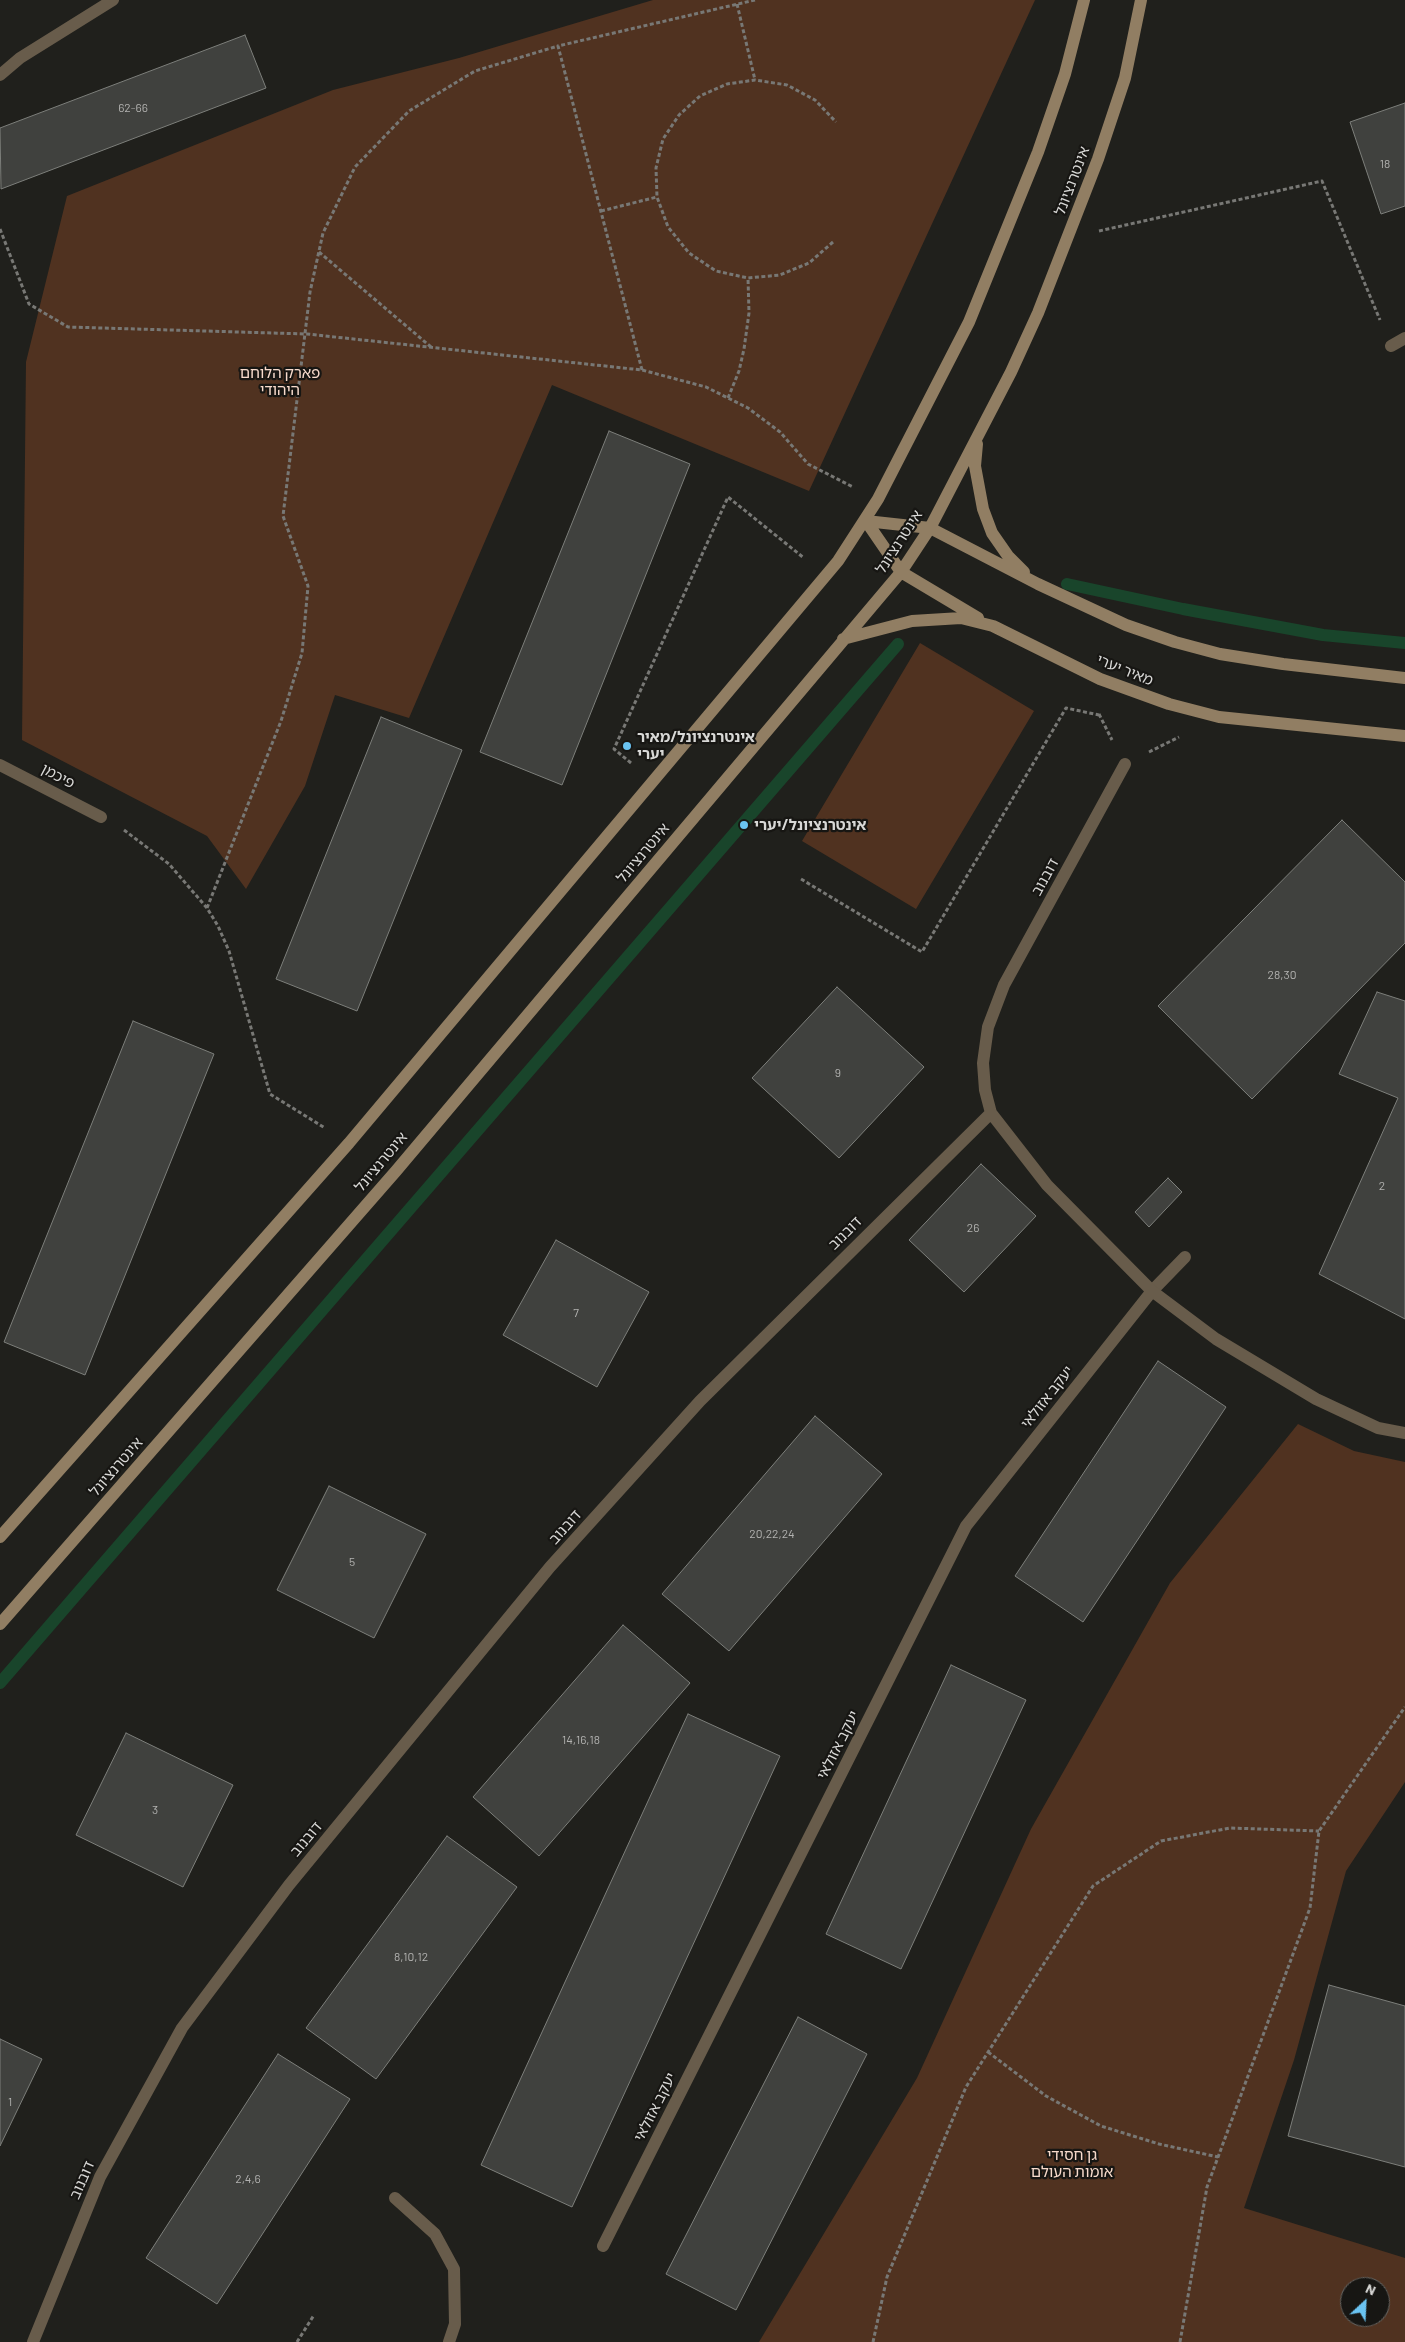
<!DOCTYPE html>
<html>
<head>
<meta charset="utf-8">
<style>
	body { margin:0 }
	#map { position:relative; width:1405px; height:2342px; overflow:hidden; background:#20201c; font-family:Barlow,sans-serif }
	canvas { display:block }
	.north { position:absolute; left:1340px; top:2277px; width:50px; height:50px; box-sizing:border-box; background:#171613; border:1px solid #646461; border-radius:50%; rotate:25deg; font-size:14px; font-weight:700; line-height:20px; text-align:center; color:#d8d8d6 }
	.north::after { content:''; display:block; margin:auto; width:18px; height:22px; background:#6ac3f1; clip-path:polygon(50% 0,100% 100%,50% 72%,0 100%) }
</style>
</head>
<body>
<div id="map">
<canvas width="1405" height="2342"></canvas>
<div class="north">N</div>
</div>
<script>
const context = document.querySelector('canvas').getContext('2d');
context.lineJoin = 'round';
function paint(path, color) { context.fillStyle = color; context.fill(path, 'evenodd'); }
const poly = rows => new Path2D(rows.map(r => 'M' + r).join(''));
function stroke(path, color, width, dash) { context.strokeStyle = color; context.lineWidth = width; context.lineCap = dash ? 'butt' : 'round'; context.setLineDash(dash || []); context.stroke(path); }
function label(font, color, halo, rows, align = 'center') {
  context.font = font + ' Barlow,"Noto Sans Hebrew",sans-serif'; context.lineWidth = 4.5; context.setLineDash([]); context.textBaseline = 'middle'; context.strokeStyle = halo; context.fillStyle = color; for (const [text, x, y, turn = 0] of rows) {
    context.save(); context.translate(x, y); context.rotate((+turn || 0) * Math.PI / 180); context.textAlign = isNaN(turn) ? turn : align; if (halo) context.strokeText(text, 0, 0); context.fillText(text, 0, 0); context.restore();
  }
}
paint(poly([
	[653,0,1035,0,809,491,552,385,409,718,335,695,305,786,246,889,207,836,22,740,26,362,67,196,333,90,459,58],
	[920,643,1034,711,916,909,802,841],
	[1298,1424,1354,1451,1405,1462,1405,1782,1346,1871,1294,2060,1244,2208,1405,2258,1405,2342,759,2342,917,2078,1031,1829,1170,1583],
	[1350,2287,1380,2287,1380,2317,1350,2317]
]), '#503220');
stroke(poly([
	[1067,584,1183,609,1323,635,1405,643],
	[0,1683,898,644]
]), '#19452b', 12);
const building = poly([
	[245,35,266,88,1,189,0,128,245,35],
	[1405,103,1405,206,1381,214,1350,122,1405,103],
	[609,431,690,464,562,785,480,752,609,431],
	[381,717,462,750,357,1011,276,979,381,717],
	[1342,820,1405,882,1405,943,1252,1099,1158,1006,1342,820],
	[837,987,924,1067,839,1158,752,1078,837,987],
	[1377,992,1405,1001,1405,1319,1319,1274,1398,1098,1339,1074,1377,992],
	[133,1021,214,1054,85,1375,4,1342,133,1021],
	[981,1164,1036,1216,964,1292,909,1240,981,1164],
	[1168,1178,1182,1192,1149,1227,1135,1212,1168,1178],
	[556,1240,649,1292,597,1387,503,1335,556,1240],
	[1158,1361,1226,1407,1083,1622,1015,1576,1158,1361],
	[815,1416,882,1474,729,1651,662,1594,815,1416],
	[329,1486,426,1534,374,1638,277,1590,329,1486],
	[623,1625,690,1683,539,1856,473,1797,623,1625],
	[951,1665,1026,1700,901,1969,826,1934,951,1665],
	[688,1714,780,1756,572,2207,481,2165,688,1714],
	[126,1733,233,1785,183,1887,76,1835,126,1733],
	[447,1836,517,1887,376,2079,306,2028,447,1836],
	[1329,1985,1405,2006,1405,2167,1288,2136,1329,1985],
	[798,2017,867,2054,736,2310,666,2274,798,2017],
	[0,2039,42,2059,0,2146,0,2039],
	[278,2054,350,2099,217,2304,146,2258,278,2054]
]);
paint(building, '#40413e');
stroke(building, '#7d7f7b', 1);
stroke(poly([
	[737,4,755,80],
	[601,211,657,197],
	[0,229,29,304,68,327,307,334,642,370,706,387,748,408,780,432,808,464,853,487],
	[1099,231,1322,181,1380,320],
	[833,242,809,263,780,275,748,278,716,271,689,253,668,227,657,197,656,168,663,139,679,115,700,96,727,84,755,80,787,85,815,100,836,122],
	[319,252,431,347],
	[642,370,558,46,755,0],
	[728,398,739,371,744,349,749,313,748,278],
	[1099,714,1112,740],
	[1149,752,1179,737],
	[631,763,614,749,728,497,804,558],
	[124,830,169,864,207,908,218,926,229,951,270,1094,325,1128],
	[801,879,922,952,1066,708,1099,715],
	[207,908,281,721,302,653,308,586,283,516,310,292,323,233,355,167,409,111,475,71,558,46],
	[988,2052,1046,2096,1101,2126,1159,2144,1218,2157],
	[297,2342,314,2315],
	[873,2342,887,2277,966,2087,1093,1886,1161,1841,1230,1828,1319,1831],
	[1180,2342,1207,2187,1310,1908,1319,1831,1405,1707]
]), '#787875', 3, [4, 2.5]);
stroke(poly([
	[1152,1291,1185,1257],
	[395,2198,435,2234,454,2269,455,2324,449,2342]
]), '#685c4b', 12);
stroke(poly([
	[0,75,20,58,113,0],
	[1391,346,1405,338],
	[0,765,101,817],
	[991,1113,1047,1185,1152,1291,1216,1339,1316,1399,1378,1428,1405,1433],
	[603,2246,966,1526,1152,1291],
	[33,2342,100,2177,182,2028,289,1885,550,1567,700,1401,991,1113,985,1090,983,1063,988,1027,1004,985,1125,764]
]), '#685c4b', 12);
stroke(poly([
	[977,444,975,466,983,509,992,533,1008,556,1024,572],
	[866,521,930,528,1038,584,1126,625,1175,642,1220,654,1283,664,1405,678],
	[866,521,901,572,978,618],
	[843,639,912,621,961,618,993,626,1100,679,1169,704,1219,717,1405,736],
	[0,1537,349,1143,838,561,878,499,969,322,1038,152,1065,74,1084,0],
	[0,1624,396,1171,901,572,930,528,1011,372,1038,313,1098,159,1125,78,1141,0]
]), '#917e63', 12);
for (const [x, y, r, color] of [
	[627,746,5,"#6ac3f1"],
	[744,825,5,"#6ac3f1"]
]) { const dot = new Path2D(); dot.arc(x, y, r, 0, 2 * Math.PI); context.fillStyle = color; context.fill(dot); stroke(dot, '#171613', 2); }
label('12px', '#b2b2b0', null, [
	["62-66",133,108],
	["18",1385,164],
	["28,30",1282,975],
	["9",838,1073],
	["2",1382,1186],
	["26",973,1228],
	["7",576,1313],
	["20,22,24",772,1534],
	["5",352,1562],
	["14,16,18",581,1740],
	["3",155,1810],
	["8,10,12",411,1957],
	["1",10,2102],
	["2,4,6",248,2179]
]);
label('15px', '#d8d8d6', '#171613', [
	["אינטרנציונל",1072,181,-69],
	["אינטרנציונל",899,542,-57],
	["מאיר יערי",1125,670,22],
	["פיכמן",58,776,28],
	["אינטרנציונל",643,853,-50],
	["דובנוב",1045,877,-61],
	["אינטרנציונל",381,1162,-50],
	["דובנוב",845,1233,-45],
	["יעקב אזולאי",1047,1397,-52],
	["אינטרנציונל",116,1467,-49],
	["דובנוב",565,1527,-48],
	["יעקב אזולאי",838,1745,-63],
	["דובנוב",306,1839,-50],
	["יעקב אזולאי",655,2107,-63],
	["דובנוב",82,2180,-66]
]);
label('15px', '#f8dbcc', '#171613', [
	["פארק הלוחם",280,373],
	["היהודי",280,390],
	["גן חסידי",1072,2155],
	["אומות העולם",1072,2172]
]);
label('bold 15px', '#d8d8d6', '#171613', [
	["אינטרנציונל/מאיר",637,737],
	["יערי",637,754],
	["אינטרנציונל/יערי",754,825]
], 'left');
</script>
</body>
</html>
